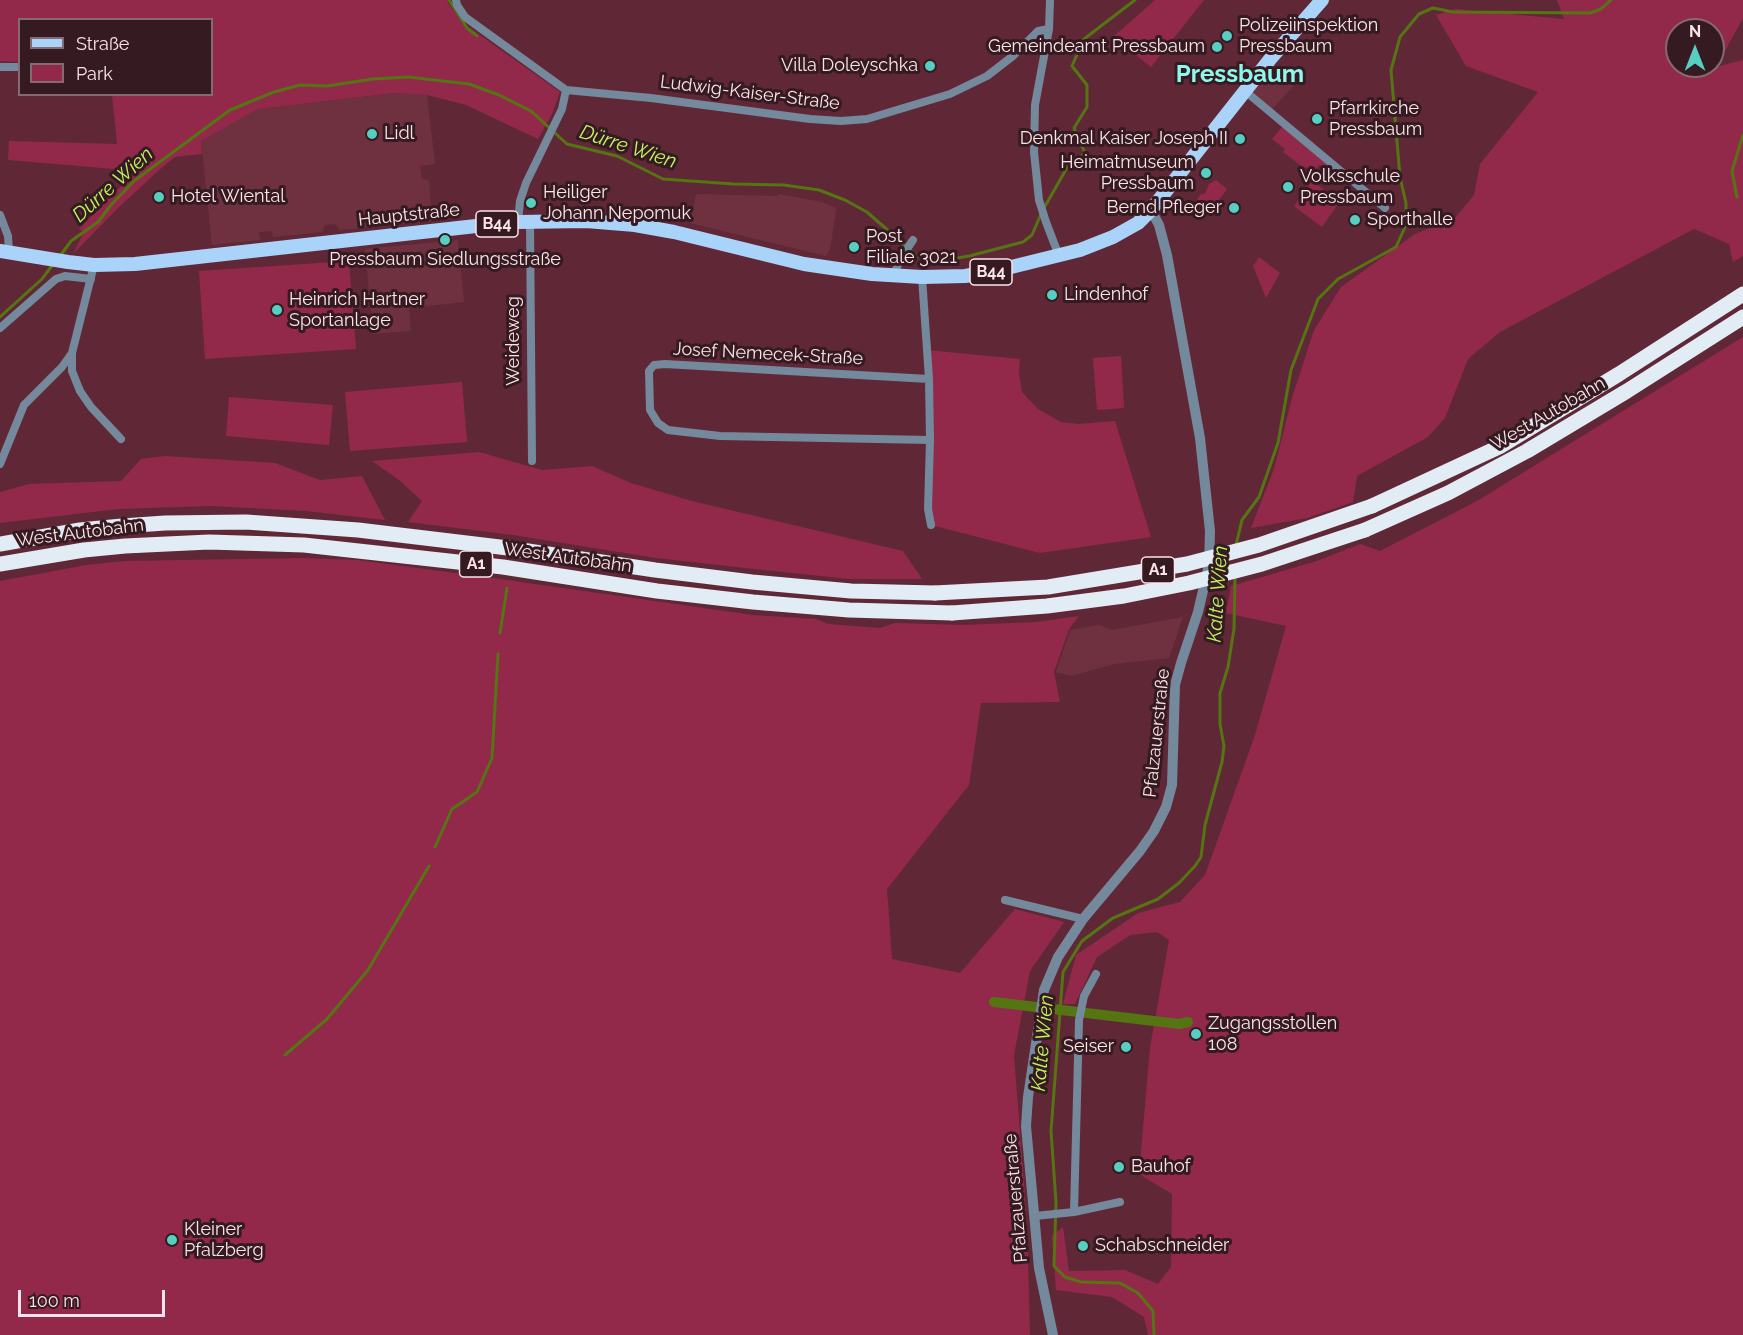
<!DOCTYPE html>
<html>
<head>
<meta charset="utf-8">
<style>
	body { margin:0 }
	#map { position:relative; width:1743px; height:1335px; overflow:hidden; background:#602836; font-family:Raleway,sans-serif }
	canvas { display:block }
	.legend { position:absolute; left:18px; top:18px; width:195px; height:78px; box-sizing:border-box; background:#351b21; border:2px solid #846b71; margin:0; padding:8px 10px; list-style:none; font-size:18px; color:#fae4e8 }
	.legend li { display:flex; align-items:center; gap:12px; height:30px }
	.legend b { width:30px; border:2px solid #846b71 }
	.north { position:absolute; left:1665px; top:18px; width:60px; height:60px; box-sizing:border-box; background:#351b21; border:2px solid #846b71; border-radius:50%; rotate:0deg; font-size:16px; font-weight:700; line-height:24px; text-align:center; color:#fae4e8 }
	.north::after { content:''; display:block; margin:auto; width:21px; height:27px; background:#57cec2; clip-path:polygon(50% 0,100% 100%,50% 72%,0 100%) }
	.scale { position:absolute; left:18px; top:1290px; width:147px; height:27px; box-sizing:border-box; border:3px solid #fae4e8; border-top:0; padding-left:8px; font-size:18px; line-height:21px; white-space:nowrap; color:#fae4e8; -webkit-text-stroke:4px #351b21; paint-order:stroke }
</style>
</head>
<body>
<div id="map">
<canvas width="1743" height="1335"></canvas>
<ul class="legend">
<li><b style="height:8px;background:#aad3fa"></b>Straße</li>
<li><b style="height:16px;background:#93294a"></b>Park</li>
</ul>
<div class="north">N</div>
<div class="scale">100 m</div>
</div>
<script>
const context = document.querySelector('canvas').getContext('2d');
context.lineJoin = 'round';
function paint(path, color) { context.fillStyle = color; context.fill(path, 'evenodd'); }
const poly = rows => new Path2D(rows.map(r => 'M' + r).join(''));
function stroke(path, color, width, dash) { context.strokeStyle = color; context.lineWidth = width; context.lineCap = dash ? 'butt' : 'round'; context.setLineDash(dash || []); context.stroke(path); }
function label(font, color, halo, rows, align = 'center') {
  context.font = font + ' Raleway,sans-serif'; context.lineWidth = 6; context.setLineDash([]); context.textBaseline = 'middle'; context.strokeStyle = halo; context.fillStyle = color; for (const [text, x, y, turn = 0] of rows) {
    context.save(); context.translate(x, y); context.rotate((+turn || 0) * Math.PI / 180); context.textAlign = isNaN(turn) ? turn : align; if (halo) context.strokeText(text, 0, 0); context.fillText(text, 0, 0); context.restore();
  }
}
paint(poly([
	[1271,65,1295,84,1272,110,1250,92],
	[395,93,427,95,435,164,420,166,422,179,429,180,432,221,340,230,335,224,325,225,322,232,273,237,272,231,259,232,260,240,212,245,201,141,258,109],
	[696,194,777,196,779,194,822,202,836,208,836,211,830,249,826,256,690,223],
	[458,240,464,302,409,308,411,331,373,334,365,249],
	[1183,617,1169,658,1114,664,1071,676,1056,672,1070,630,1099,625,1112,630]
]), '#6f3140');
paint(poly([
	[0,0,447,0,448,3,463,23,560,92,552,114,538,139,466,105,427,95,394,93,258,109,201,141,202,154,175,157,159,170,117,209,73,254,84,232,79,229,126,181,126,170,8,160,9,141,117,144,112,95,212,94,212,20,20,20,19,62,0,61],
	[1155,0,1204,0,1151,67,1113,37],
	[1557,0,1743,0,1743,18,1716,67,1743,60,1743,256,1733,262,1729,244,1694,229,1500,332,1468,359,1445,418,1428,437,1357,476,1353,502,1307,518,1251,528,1274,469,1292,398,1314,330,1341,287,1415,234,1454,219,1474,195,1480,164,1538,92,1466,66,1436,15,1456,9,1564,19],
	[1677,30,1713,30,1713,66,1677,66],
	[1283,126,1328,164,1324,168,1319,165,1314,172,1306,167,1304,168,1283,152,1285,149,1272,139],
	[1216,180,1227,189,1211,211,1203,213,1193,205,1201,194,1205,194,1209,184],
	[1312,181,1340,201,1322,227,1294,206],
	[1259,257,1280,273,1266,298,1253,266],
	[349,261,356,349,205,359,199,271],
	[1743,337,1743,1335,1148,1335,1144,1317,1112,1297,1056,1290,1052,1236,1063,1227,1069,1271,1125,1270,1158,1284,1171,1267,1172,1194,1139,1174,1150,1048,1169,940,1157,932,1130,935,1097,957,1075,1004,1063,1004,1076,955,1138,913,1180,902,1205,875,1255,735,1286,626,1226,613,1231,586,1317,561,1360,544,1380,551,1477,501],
	[927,350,1020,359,1019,374,1022,392,1038,409,1061,422,1078,424,1115,421,1151,537,1040,553,931,525],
	[1121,356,1124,408,1097,410,1093,358],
	[462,382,467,442,350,451,345,392],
	[229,397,333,405,329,445,226,436],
	[479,452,542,470,592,466,631,483,692,501,903,551,922,579,850,579,754,569,656,558,513,535,408,522,422,501,399,480,372,461],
	[165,456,275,463,320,480,362,476,385,520,306,511,212,506,118,509,0,523,0,492,29,484,121,481,141,459],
	[303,558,357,560,500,579,753,615,816,619,828,624,880,628,895,623,962,625,1036,622,1079,616,1069,629,1054,672,1060,702,981,703,969,785,887,889,892,959,960,973,1015,909,1064,922,1030,971,1014,1055,1027,1224,1030,1335,0,1335,0,581,86,565,125,561]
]), '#93294a');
stroke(poly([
	[449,0,467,28,477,36],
	[1737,197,1732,171,1743,135],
	[1044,208,1068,166,1085,153,1074,128,1087,107,1087,85,1072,66,1084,39,1135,0],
	[60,256,71,241,98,222,111,205,134,181,230,110,274,92,300,85,327,86,373,79,408,77,469,84,499,95,531,111,567,144,617,156,663,179,733,184,784,185,819,190,845,200,867,212,917,256,929,260,946,260,969,256,1023,242,1032,235,1041,214],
	[0,317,42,279,54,263],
	[1236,545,1242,520,1259,497,1278,443,1291,370,1318,299,1338,279,1396,247,1406,225,1406,203,1400,177,1391,70,1400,37,1419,14,1433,8,1453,12,1590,13,1601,9,1611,0],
	[500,633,507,588],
	[435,847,452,809,477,792,492,758,498,654],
	[285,1055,327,1019,368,970,429,866],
	[1154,1335,1153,1311,1138,1293,1120,1283,1081,1282,1065,1277,1054,1266,1056,1202,1051,1131,1063,972,1082,941,1113,918,1158,899,1179,883,1195,866,1201,857,1205,825,1222,762,1224,746,1220,724,1220,693,1228,667,1234,629,1235,576]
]), '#557412', 3);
stroke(poly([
	[994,1002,1179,1024,1188,1022]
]), '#557412', 10);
stroke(poly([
	[456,0,457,5,465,17,566,90,651,98,810,119,841,121,867,119,950,94,987,76,1013,56,1038,31,1049,29],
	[1050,0,1049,29,1035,105,1034,152,1039,200,1046,222,1059,256],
	[0,67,20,67],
	[1245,91,1385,208],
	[0,215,8,236,9,252],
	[530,221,532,461],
	[518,222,520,201,526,183,562,109,566,90],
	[94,265,72,353,72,371,80,391,91,407,121,439],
	[893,276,901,258,913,240],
	[922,277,929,379,930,440,928,509,931,525],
	[0,328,56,279,65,276,91,279],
	[929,379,665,364,654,365,649,371,650,410,658,423,668,430,720,436,930,440],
	[0,464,24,405,62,367,72,353],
	[1005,900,1083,919],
	[1074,1212,1079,1020,1084,996,1096,974],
	[1035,1216,1074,1212,1120,1202]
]), '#75899c', 8);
stroke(poly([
	[1053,1335,1039,1268,1026,1126,1028,1097,1044,990,1058,957,1083,919,1140,851,1154,831,1166,807,1172,785,1175,685,1181,663,1198,612,1209,565,1210,531,1200,438,1167,255,1159,225,1151,210]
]), '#75899c', 10);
stroke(poly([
	[0,251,68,262,94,265,135,264,476,226,518,222,586,221,635,225,674,232,804,264,872,274,922,277,965,276,995,271,1080,250,1113,237,1138,223,1151,210,1271,58,1322,0]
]), '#aad3fa', 14);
stroke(poly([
	[1372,506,1499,447,1619,374,1743,294],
	[1365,530,1448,493,1527,451,1627,391,1743,317],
	[0,544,80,530,122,526,165,523,246,522,358,530,508,548,655,570,752,582,851,591,935,593],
	[0,564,84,550,125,546,209,542,304,545,503,567,657,591,753,602,849,610,952,613]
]), '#e2ecf5', 15);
stroke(poly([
	[935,593,1048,587,1187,564,1259,545,1372,506],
	[952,613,1047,606,1124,596,1189,583,1262,564,1365,530]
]), '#e2ecf5', 15);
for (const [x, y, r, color] of [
	[1227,36,6,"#57cec2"],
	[1217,47,6,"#57cec2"],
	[930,66,6,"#57cec2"],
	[1317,119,6,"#57cec2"],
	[372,134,6,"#57cec2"],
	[1240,139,6,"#57cec2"],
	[1206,173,6,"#57cec2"],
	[1288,187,6,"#57cec2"],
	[159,197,6,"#57cec2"],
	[531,203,6,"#57cec2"],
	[1234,208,6,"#57cec2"],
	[1355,220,6,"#57cec2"],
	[445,240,6,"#57cec2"],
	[854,247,6,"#57cec2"],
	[1052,295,6,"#57cec2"],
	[277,310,6,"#57cec2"],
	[1196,1034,6,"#57cec2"],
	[1126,1047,6,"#57cec2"],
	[1119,1167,6,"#57cec2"],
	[172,1240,6,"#57cec2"],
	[1083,1246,6,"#57cec2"]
]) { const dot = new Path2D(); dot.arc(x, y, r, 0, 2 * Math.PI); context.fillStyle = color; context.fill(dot); stroke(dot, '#351b21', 2); }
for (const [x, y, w] of [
	[497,224,42],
	[991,272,42],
	[476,564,33],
	[1158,570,33]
]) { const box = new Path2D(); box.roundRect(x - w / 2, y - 13, w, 26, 4.5); context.fillStyle = '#351b21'; context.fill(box); stroke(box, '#fae4e8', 1.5); }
label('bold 16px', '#fae4e8', null, [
	["B44",497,224],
	["B44",991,272],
	["A1",476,564],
	["A1",1158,570]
]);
label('18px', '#fae4e8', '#351b21', [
	["Polizeiinspektion",1239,26],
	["Pressbaum",1239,47],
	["Gemeindeamt Pressbaum",1205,47,"right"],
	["Villa Doleyschka",918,66,"right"],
	["Pfarrkirche",1329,109],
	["Pressbaum",1329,130],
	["Lidl",384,134],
	["Denkmal Kaiser Joseph II",1228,139,"right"],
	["Heimatmuseum",1194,163,"right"],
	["Pressbaum",1194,184,"right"],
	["Volksschule",1300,177],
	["Pressbaum",1300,198],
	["Heiliger",543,193],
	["Johann Nepomuk",543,214],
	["Hotel Wiental",171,197],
	["Bernd Pfleger",1222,208,"right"],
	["Sporthalle",1367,220],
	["Post",866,237],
	["Filiale 3021",866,258],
	["Pressbaum Siedlungsstraße",445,260,"center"],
	["Lindenhof",1064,295],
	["Heinrich Hartner",289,300],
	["Sportanlage",289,321],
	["Zugangsstollen",1208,1024],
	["108",1208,1045],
	["Seiser",1114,1047,"right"],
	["Bauhof",1131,1167],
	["Kleiner",184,1230],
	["Pfalzberg",184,1251],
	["Schabschneider",1095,1246]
], 'left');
label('18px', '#fae4e8', '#351b21', [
	["Ludwig-Kaiser-Straße",750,93,7],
	["Hauptstraße",409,215,-6],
	["Weideweg",514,341,-90],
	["Josef Nemecek-Straße",768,354,3],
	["West Autobahn",1548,414,-30],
	["West Autobahn",80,533,-7],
	["West Autobahn",568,558,8],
	["Pfalzauerstraße",1157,733,-84],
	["Pfalzauerstraße",1016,1198,-95]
]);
label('italic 20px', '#c0f55f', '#351b21', [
	["Dürre Wien",628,147,18],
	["Dürre Wien",113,185,-42],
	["Kalte Wien",1218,594,-86],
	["Kalte Wien",1043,1043,-85]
]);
label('bold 24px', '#8ef8ec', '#351b21', [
	["Pressbaum",1240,75]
]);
</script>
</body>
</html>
